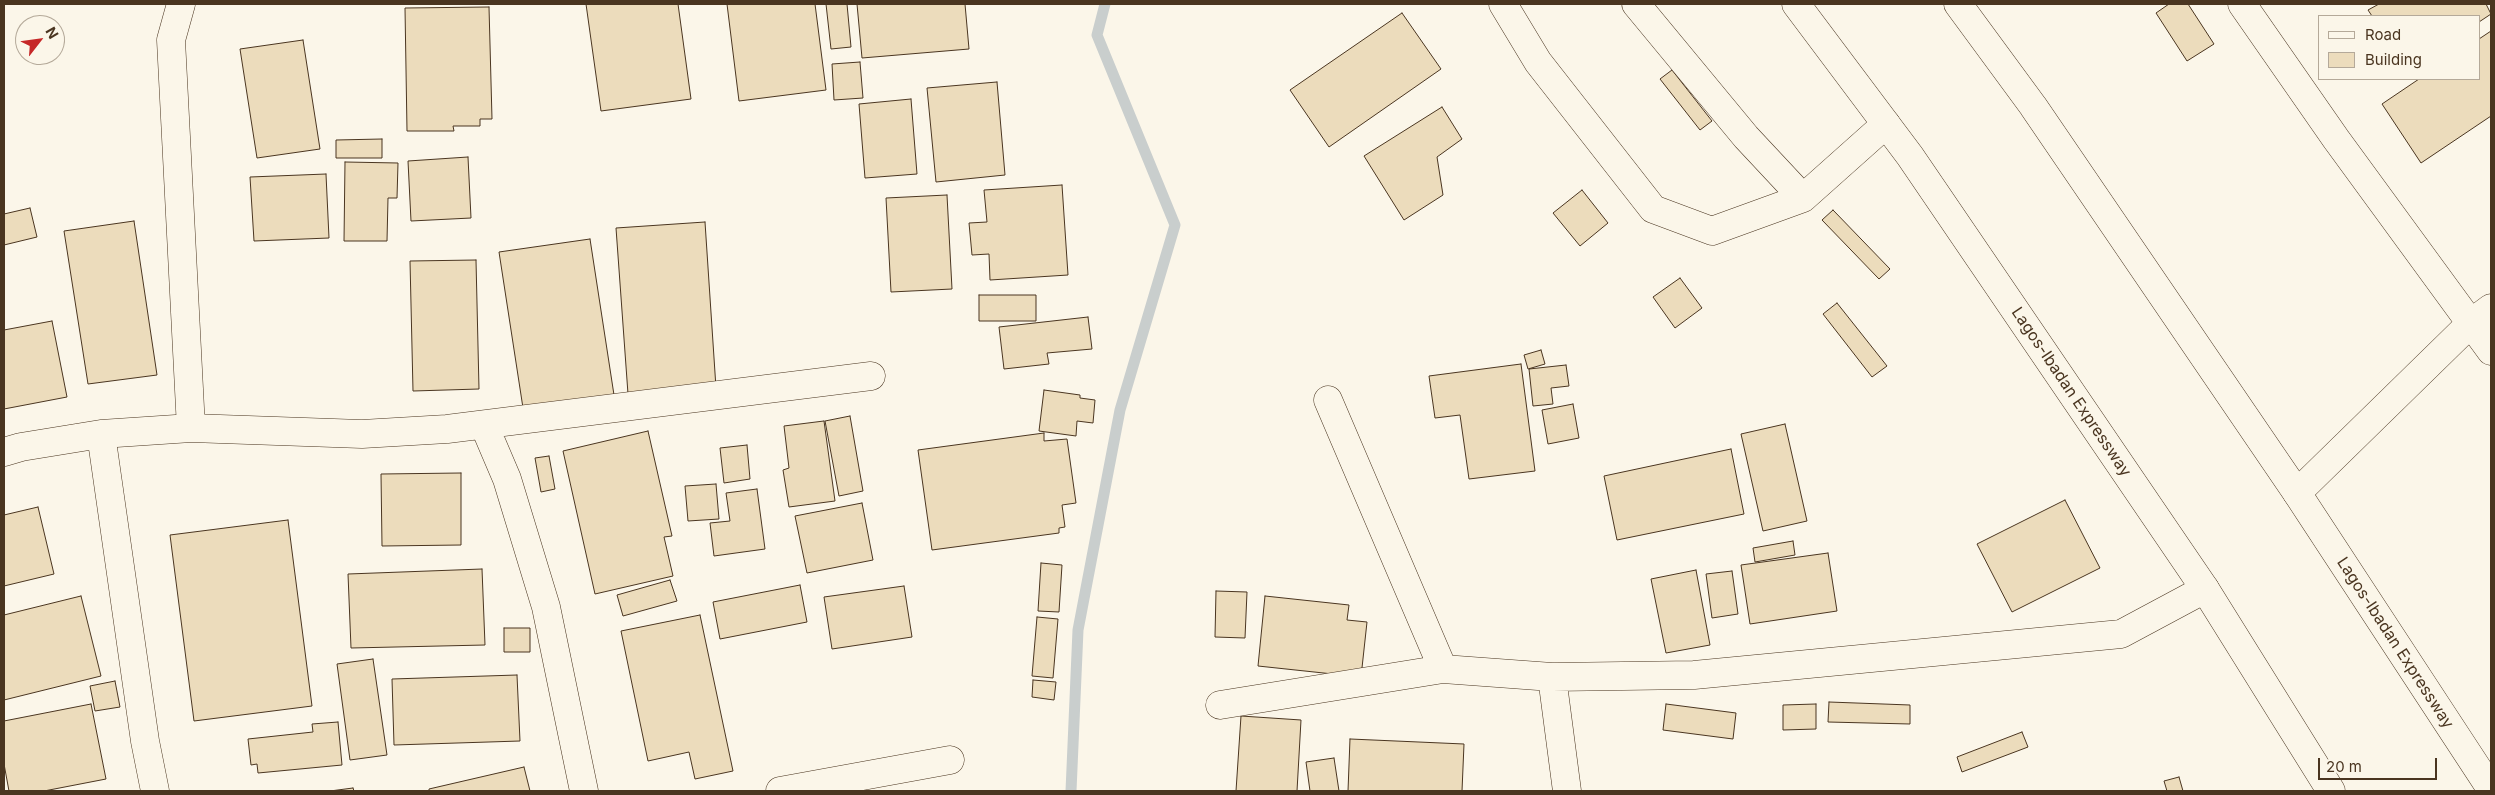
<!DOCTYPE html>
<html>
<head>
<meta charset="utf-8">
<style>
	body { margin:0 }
	#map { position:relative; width:2495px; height:795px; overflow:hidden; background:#fbf6e9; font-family:Inter,sans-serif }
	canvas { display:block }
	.frame { position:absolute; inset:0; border:5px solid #4a3520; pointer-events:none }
	.legend { position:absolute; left:2318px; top:15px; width:162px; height:65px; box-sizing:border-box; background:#fbf6e9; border:1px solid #b4a999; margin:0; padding:6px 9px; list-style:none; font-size:15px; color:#4a3520 }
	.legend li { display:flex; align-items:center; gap:10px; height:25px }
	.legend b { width:25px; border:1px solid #b4a999 }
	.north { position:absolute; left:15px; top:15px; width:50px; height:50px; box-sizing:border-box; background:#fbf6e9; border:1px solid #b4a999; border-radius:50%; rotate:60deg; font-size:14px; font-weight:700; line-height:20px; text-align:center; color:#4a3520 }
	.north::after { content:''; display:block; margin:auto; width:18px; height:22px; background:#c62828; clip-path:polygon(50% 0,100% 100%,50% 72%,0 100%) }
	.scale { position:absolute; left:2318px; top:758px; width:119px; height:22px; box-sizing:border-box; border:2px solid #4a3520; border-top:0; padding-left:6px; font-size:15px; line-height:18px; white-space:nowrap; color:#4a3520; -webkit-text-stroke:4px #fbf6e9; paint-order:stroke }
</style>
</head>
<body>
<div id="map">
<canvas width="2495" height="795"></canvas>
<div class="frame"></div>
<ul class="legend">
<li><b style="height:6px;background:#fbf6e9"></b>Road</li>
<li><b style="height:14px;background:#ecdcbc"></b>Building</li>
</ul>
<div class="north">N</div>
<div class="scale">20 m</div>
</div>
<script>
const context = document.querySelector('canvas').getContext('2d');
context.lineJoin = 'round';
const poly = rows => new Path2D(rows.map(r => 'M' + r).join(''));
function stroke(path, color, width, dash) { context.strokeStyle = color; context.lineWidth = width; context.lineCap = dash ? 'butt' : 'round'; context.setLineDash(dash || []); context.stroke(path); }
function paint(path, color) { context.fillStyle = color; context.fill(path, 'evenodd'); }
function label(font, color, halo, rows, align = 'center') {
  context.font = font + ' Inter,sans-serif'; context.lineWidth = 4; context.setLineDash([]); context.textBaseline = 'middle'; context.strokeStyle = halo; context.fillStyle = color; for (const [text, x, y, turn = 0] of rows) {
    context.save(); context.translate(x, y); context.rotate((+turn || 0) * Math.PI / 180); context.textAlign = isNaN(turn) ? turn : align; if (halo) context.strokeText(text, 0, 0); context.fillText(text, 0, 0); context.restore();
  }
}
stroke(poly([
	[1071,791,1078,630,1120,410,1175,225,1097,35,1105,4]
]), '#c9cecd', 11);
const building = poly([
	[586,4,678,4,691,99,601,111,586,4],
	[727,4,815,4,826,90,739,101,727,4],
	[826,4,847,4,851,47,831,49,826,4],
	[857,4,965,4,969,49,862,58,857,4],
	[2169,4,2188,4,2214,44,2187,61,2156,13,2169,4],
	[2379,4,2486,4,2491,14,2479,22,2479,16,2372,16,2368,10,2379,4],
	[489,7,492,119,480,119,480,126,453,126,454,131,407,131,405,8,489,7],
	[1402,13,1441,69,1329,147,1290,90,1402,13],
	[2491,31,2491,116,2421,163,2382,104,2419,79,2479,79,2479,39,2491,31],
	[303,40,320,149,257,158,240,49,303,40],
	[860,62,863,98,834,100,832,64,860,62],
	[1672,70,1712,121,1700,130,1660,79,1672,70],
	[997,82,1005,175,936,182,927,88,997,82],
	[911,99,917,174,865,178,859,104,911,99],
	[1442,107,1462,139,1437,157,1443,195,1404,220,1364,156,1442,107],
	[382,139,382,158,336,158,336,140,382,139],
	[468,157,471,218,411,221,408,161,468,157],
	[345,162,398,163,397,198,388,198,387,241,344,241,345,162],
	[326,174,329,238,254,241,250,177,326,174],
	[1062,185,1068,275,990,280,989,254,972,255,969,223,987,222,984,190,1062,185],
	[1582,190,1608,223,1580,246,1553,213,1582,190],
	[947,195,952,289,891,292,886,198,947,195],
	[30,208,37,237,4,245,4,214,30,208],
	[1833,210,1890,269,1879,279,1822,220,1833,210],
	[134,221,157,375,88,384,64,231,134,221],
	[705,222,716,388,628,394,616,228,705,222],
	[590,239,614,395,523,408,499,252,590,239],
	[476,260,479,389,413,391,410,261,476,260],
	[1680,278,1702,308,1675,328,1653,297,1680,278],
	[979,295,1036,295,1036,321,979,321,979,295],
	[1837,303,1887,366,1872,377,1823,314,1837,303],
	[1088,317,1092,349,1047,353,1049,364,1004,369,999,327,1088,317],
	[52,321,67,397,4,409,4,330,52,321],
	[1541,350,1545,364,1528,369,1524,355,1541,350],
	[1521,364,1535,471,1469,479,1460,415,1435,418,1429,376,1521,364],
	[1566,365,1569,386,1551,388,1553,404,1533,406,1529,369,1566,365],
	[1044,390,1080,395,1080,398,1095,400,1093,423,1077,421,1076,436,1039,431,1044,390],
	[1573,404,1579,438,1548,444,1542,410,1573,404],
	[850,416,863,491,839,496,825,421,850,416],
	[824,421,835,501,789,507,783,470,789,468,784,426,824,421],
	[1785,424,1807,521,1763,531,1741,434,1785,424],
	[648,431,672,536,664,537,673,576,595,594,563,451,648,431],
	[1044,433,1044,441,1067,439,1076,503,1062,505,1065,527,1059,528,1059,533,932,550,918,450,1044,433],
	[747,445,750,479,724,483,720,448,747,445],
	[1731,449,1744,514,1617,540,1604,476,1731,449],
	[549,456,555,489,541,492,535,458,549,456],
	[461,473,461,545,382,546,381,474,461,473],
	[716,484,719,519,688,521,685,486,716,484],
	[757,489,765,549,714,556,710,523,730,521,726,493,757,489],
	[2065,500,2100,568,2012,612,1977,544,2065,500],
	[862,503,873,560,807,573,795,516,862,503],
	[38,507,54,574,4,586,4,515,38,507],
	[288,520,312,706,194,721,170,535,288,520],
	[1793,541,1795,555,1755,562,1753,548,1793,541],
	[1828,553,1837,611,1750,624,1741,565,1828,553],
	[1041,563,1062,565,1059,612,1038,611,1041,563],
	[482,569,485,645,351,648,348,574,482,569],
	[1696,570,1710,645,1666,653,1651,579,1696,570],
	[1732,571,1738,614,1712,618,1706,574,1732,571],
	[670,580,677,601,623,616,617,595,670,580],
	[800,585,807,622,720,639,713,602,800,585],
	[904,586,912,637,832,649,824,597,904,586],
	[1216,591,1247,592,1245,638,1215,637,1216,591],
	[81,596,101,676,4,700,4,615,81,596],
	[1265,596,1349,605,1347,620,1367,622,1361,677,1258,666,1265,596],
	[700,615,733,771,695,779,689,752,648,761,621,631,700,615],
	[1037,617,1058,619,1053,678,1032,676,1037,617],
	[504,628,530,628,530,652,504,652,504,628],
	[373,659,387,755,350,760,337,664,373,659],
	[517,675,520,741,394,745,392,679,517,675],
	[1033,680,1056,682,1054,700,1032,697,1033,680],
	[115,681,120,707,95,711,90,686,115,681],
	[1829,702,1910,705,1910,724,1828,722,1829,702],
	[91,704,106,779,44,791,9,791,4,764,4,721,91,704],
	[1666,704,1736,713,1733,739,1663,730,1666,704],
	[1816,704,1816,729,1783,730,1783,705,1816,704],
	[1241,716,1301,720,1297,791,1236,791,1241,716],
	[338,722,342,765,258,773,257,764,251,765,248,739,313,732,312,724,338,722],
	[2022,732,2028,747,1962,772,1957,757,2022,732],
	[1350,739,1464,744,1462,791,1348,791,1350,739],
	[1334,758,1339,791,1310,791,1306,762,1334,758],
	[524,767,530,791,429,791,429,789,524,767],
	[2179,777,2183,791,2167,791,2164,781,2179,777],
	[353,788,354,791,330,791,353,788]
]);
paint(building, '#ecdcbc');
stroke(building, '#4a3520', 1);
const minor = poly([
	[181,4,171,40,191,428],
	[1503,4,1538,62,1653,209,1712,231,1803,198,1886,124],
	[1636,4,1746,137,1803,198],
	[2242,4,2336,139,2491,351],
	[1328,400,1443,669],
	[484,425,507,479,546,607,584,791],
	[101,434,145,741,155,791],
	[4,452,21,447,101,434,191,428,362,434,447,429,871,376],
	[2297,493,2471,323,2491,308],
	[1552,677,1567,791],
	[1220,705,1443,669,1552,677,1694,675,2121,634,2205,589],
	[780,791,950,760]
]);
const highway = poly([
	[1796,4,1910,156,2205,589,2331,791],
	[1958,4,2033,106,2297,493,2491,789]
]);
stroke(minor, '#4a3520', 29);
stroke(highway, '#4a3520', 29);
stroke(minor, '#fbf6e9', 28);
stroke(highway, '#fbf6e9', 28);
label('16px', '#4a3520', '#fbf6e9', [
	["Lagos-Ibadan Expressway",2071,392,56],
	["Lagos-Ibadan Expressway",2395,643,57]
]);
</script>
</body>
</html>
